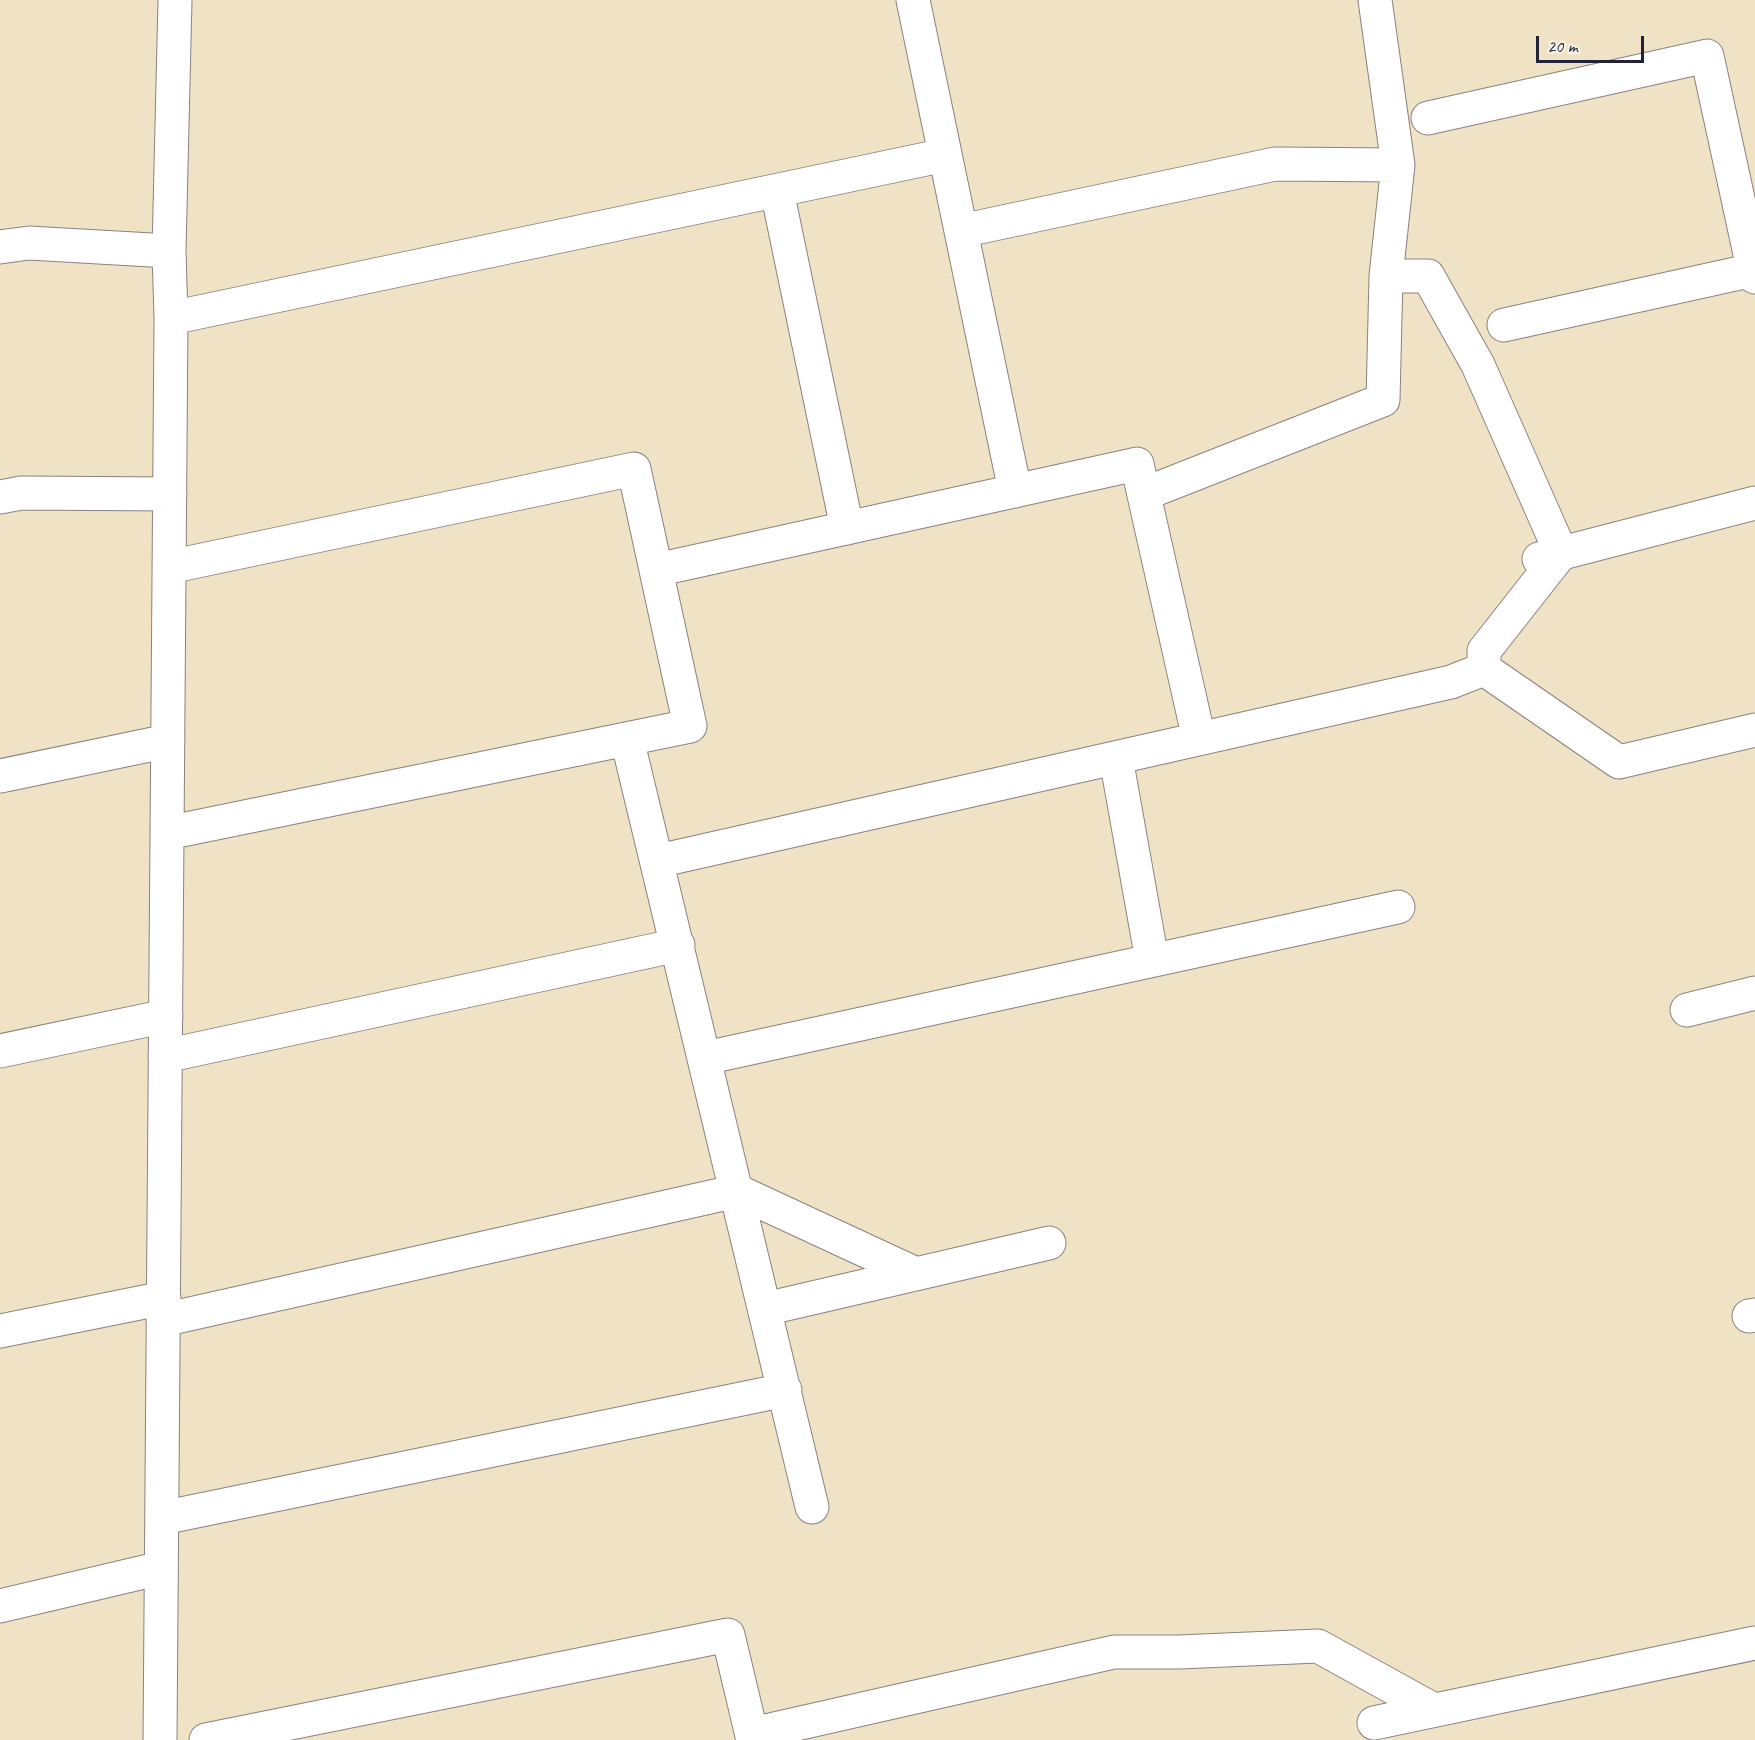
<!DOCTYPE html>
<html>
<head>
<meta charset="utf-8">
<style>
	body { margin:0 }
	#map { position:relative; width:1755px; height:1740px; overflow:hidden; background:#f0e2c5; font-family:Caveat,sans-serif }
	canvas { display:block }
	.scale { position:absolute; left:1536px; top:36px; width:108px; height:27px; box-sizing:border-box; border:3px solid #22223b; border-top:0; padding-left:8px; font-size:18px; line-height:21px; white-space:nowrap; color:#22223b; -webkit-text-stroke:4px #f7f3e8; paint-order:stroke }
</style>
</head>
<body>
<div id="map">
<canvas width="1755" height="1740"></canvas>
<div class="scale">20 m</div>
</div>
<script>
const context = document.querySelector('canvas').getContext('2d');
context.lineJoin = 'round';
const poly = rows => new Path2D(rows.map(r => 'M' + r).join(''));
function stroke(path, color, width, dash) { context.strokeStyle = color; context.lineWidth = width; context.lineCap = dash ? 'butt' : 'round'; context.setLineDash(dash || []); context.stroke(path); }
const minor = poly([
	[913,0,1015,491],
	[1428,118,1707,56,1755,277],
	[777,191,847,528],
	[961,231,1275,164,1398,165],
	[0,247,29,243,169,251],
	[1386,276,1428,276,1478,365,1561,553,1484,651,1484,669],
	[171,318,945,155],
	[1504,325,1753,270],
	[1144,494,1383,400,1386,276,1398,165,1375,0],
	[0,497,21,493,170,494],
	[1539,559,1755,503],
	[656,570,1137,464,1199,739],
	[1484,669,1619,762,1755,730],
	[627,739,812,1507],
	[1116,758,1152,960],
	[0,776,168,741],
	[167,833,690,726,634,469,169,567],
	[658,861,1451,682,1484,669],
	[1687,1010,1755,993],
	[0,1051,166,1016],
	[165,1056,678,945],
	[705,1058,1398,907],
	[765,1309,1049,1243],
	[1749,1316,1755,1315],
	[163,1320,737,1191,916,1274],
	[0,1331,164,1298],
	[162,1518,785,1390],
	[0,1606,161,1568],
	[1374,1723,1755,1643],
	[752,1734,1114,1652,1179,1652,1318,1646,1434,1710],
	[160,1740,171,318,169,251,175,0],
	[206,1740,728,1635,753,1740]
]);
stroke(minor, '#898280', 35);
stroke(minor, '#fff', 33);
</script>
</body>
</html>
